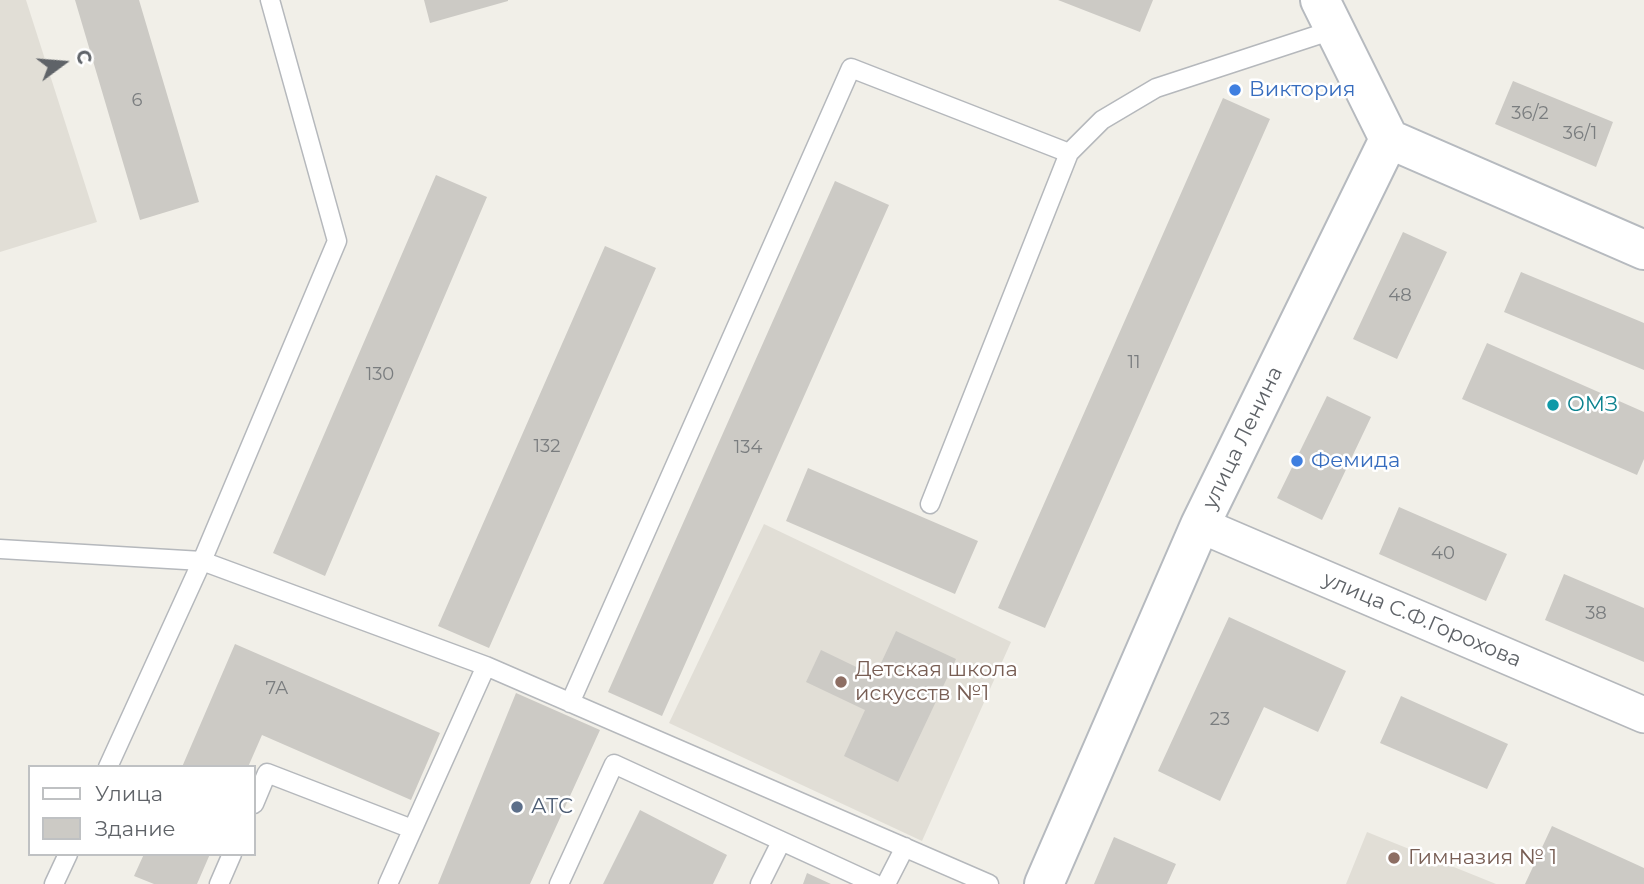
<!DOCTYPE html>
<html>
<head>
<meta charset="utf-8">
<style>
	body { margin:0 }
	#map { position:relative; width:1644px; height:884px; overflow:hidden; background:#f1efe8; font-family:Montserrat,sans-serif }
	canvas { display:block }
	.legend { position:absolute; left:28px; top:765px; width:228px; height:91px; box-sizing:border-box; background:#fff; border:2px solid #bfc1c3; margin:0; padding:9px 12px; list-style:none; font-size:21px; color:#5f6368 }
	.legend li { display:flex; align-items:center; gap:14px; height:35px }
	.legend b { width:35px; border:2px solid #bfc1c3 }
	.north { position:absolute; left:28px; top:28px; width:70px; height:70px; -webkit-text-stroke:5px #fff; paint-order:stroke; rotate:74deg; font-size:19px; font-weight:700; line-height:28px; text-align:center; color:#5f6368 }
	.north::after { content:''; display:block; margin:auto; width:24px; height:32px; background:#5f6368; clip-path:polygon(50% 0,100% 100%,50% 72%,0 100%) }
</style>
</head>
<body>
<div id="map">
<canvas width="1644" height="884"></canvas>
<ul class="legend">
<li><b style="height:9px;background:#fff"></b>Улица</li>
<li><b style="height:19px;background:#cccac5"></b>Здание</li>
</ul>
<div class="north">С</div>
</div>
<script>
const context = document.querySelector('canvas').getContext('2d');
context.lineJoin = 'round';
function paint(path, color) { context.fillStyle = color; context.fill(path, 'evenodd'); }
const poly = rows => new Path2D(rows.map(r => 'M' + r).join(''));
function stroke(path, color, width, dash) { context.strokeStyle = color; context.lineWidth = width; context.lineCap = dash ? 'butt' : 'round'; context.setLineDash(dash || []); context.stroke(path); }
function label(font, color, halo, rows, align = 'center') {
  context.font = font + ' Montserrat,sans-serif'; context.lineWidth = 5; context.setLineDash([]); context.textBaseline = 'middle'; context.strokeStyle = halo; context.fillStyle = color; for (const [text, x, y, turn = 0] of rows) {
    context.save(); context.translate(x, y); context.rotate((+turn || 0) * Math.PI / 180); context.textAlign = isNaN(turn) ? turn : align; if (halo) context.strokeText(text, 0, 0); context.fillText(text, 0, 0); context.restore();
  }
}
paint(poly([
	[0,0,26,0,97,222,0,252],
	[764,524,1011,642,922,841,669,723],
	[1367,832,1496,884,1346,884]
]), '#e1ded6');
paint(poly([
	[75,0,139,0,199,202,140,220],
	[424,0,508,0,508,1,430,23],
	[1058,0,1153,0,1140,32],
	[1513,81,1613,122,1596,167,1495,124],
	[1223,98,1270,119,1045,628,998,608],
	[436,175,487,197,325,576,273,553],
	[835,181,889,205,662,716,608,692],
	[1403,232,1447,252,1397,359,1353,339],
	[605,246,656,268,489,648,438,626],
	[1521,272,1644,323,1644,370,1504,312],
	[1487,343,1644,412,1644,459,1637,475,1462,399],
	[1327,396,1371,417,1322,520,1277,498],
	[808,468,978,541,955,594,786,521],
	[1399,507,1507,554,1486,601,1379,554],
	[1564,574,1644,608,1644,662,1545,620],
	[1229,617,1346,671,1318,732,1264,707,1220,801,1158,771],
	[896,631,956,659,898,782,844,756,865,710,806,682,821,650,875,676],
	[235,644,440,733,411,800,262,735,248,767,182,767],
	[516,693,600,730,530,884,438,884],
	[1401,696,1508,744,1487,789,1380,743],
	[640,810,727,855,713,884,603,884],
	[1552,826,1644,868,1644,884,1525,884],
	[1114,837,1176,864,1167,884,1094,884],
	[144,854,210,854,197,884,154,884,134,876],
	[807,873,831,884,803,884]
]), '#cccac5');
const lane = poly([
	[270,0,337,241,202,561,486,666,989,884],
	[930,504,1069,153],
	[0,549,202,561,108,767],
	[570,703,851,68,1069,153,1102,120,1156,88,1336,29],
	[254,804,267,773,412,829],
	[54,884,68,854],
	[219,884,232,854],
	[388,884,486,666],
	[559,884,614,764,875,884],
	[760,884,781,842],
	[886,884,905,847]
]);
const street = poly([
	[1200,525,1644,715]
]);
const secondary = poly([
	[1320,0,1389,139],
	[1389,139,1644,250],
	[1044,884,1200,525,1389,139]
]);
stroke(lane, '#b5b8bc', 21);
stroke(street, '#b5b8bc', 38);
stroke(secondary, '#b6babf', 42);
stroke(lane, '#fff', 18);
stroke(street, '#fff', 35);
stroke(secondary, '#fff', 38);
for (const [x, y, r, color] of [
	[1235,90,7,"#3f7fe0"],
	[1553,405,7,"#0f9aa8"],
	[1297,461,7,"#3f7fe0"],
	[841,682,7,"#8d6e63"],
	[517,807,7,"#5c6f8a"],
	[1394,858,7,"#8d6e63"]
]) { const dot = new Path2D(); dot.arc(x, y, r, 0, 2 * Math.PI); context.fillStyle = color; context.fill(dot); stroke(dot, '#fff', 2.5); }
label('18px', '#7a7d7f', null, [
	["6",137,101],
	["36/2",1530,114],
	["36/1",1580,134],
	["48",1400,296],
	["11",1134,363],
	["130",380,375],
	["132",547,447],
	["134",748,448],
	["40",1443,554],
	["38",1596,614],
	["7А",277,689],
	["23",1220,720]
]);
label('21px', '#366cbe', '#fff', [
	["Виктория",1249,90],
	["Фемида",1311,461]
], 'left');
label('21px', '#0d838f', '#fff', [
	["ОМЗ",1567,405]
], 'left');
label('21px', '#5f6368', '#fff', [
	["улица Ленина",1243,438,-64],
	["улица С.Ф.Горохова",1422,620,23]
]);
label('21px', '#785e54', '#fff', [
	["Детская школа",855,670],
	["искусств №1",855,694],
	["Гимназия № 1",1408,858]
], 'left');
label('21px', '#4e5e75', '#fff', [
	["АТС",531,807]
], 'left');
</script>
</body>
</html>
